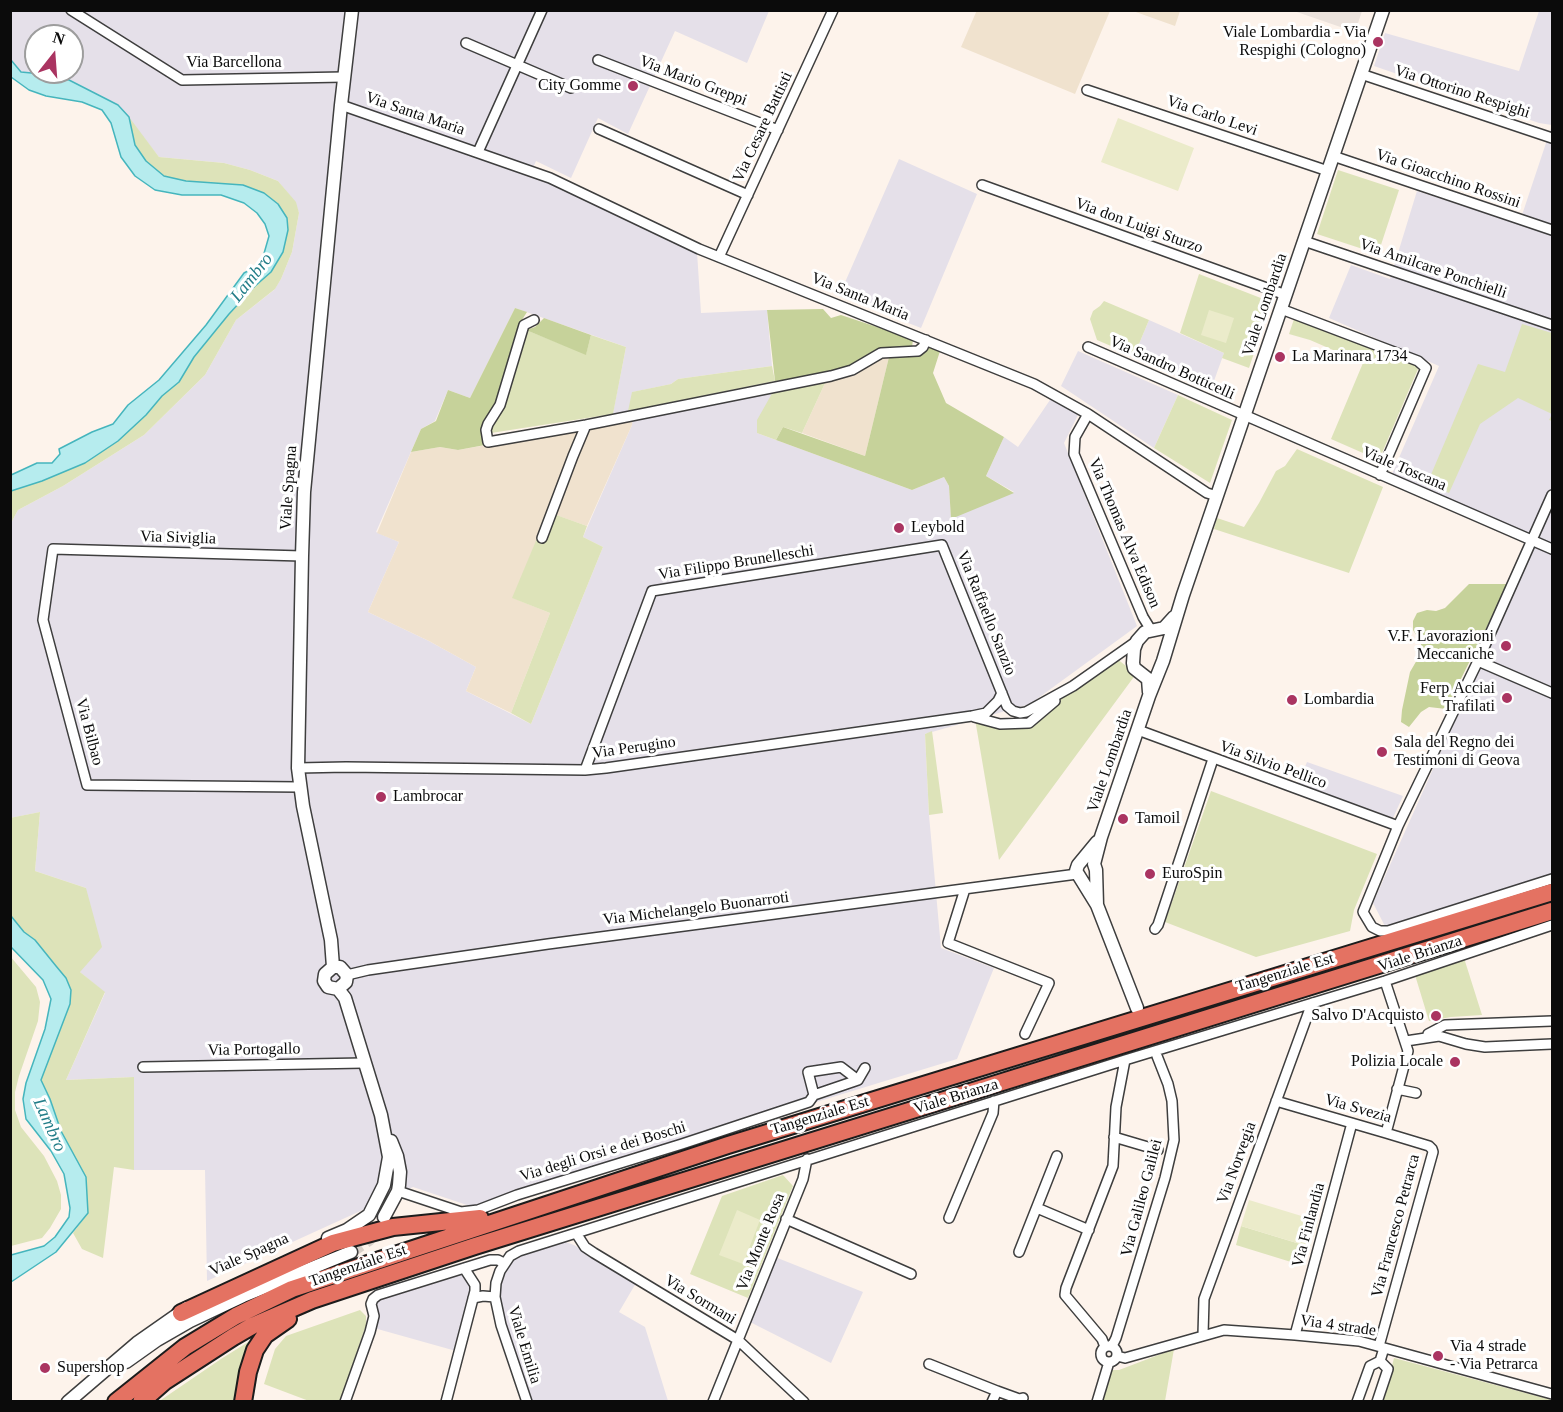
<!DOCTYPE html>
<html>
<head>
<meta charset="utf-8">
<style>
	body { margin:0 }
	#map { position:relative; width:1563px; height:1412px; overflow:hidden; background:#fdf3eb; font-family:"Times New Roman",serif }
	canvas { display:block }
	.frame { position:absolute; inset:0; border:12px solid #0b0b0b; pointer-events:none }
	.north { position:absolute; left:24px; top:24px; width:60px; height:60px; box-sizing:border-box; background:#fff; border:2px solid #9d9d9d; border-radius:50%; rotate:17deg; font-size:16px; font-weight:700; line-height:24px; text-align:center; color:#0b0b0b }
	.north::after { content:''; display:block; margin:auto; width:21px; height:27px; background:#aa3461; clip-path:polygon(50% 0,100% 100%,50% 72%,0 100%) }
</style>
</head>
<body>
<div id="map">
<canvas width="1563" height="1412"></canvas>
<div class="frame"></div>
<div class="north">N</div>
</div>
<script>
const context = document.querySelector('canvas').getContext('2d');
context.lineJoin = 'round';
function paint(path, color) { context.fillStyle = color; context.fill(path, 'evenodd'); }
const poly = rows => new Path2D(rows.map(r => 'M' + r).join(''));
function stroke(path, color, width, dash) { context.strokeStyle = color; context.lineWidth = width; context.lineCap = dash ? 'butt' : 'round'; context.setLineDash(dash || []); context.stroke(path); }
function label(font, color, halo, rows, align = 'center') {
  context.font = font + ' "Times New Roman",serif'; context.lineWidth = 6; context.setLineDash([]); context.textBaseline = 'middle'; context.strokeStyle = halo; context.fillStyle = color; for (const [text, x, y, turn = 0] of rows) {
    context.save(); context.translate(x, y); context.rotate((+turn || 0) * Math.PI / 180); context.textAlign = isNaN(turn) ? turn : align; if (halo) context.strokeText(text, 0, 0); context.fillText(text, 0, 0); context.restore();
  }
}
paint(poly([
	[11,11,769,11,747,63,675,31,628,134,598,118,571,178,536,161,531,173,697,252,701,313,767,310,772,366,678,379,671,384,633,392,629,411,772,382,774,390,757,433,912,490,944,477,949,486,951,518,1014,492,986,476,1004,437,1018,447,1052,397,1078,415,1064,443,1137,626,1030,704,925,734,929,815,941,948,994,968,957,1059,473,1207,413,1187,207,1281,205,1170,134,1170,134,1077,66,1080,105,993,80,972,86,888,35,871,40,812,11,818,11,523,18,510,63,486,144,435,205,375,236,320,274,290,281,279,292,252,299,213,295,202,278,181,250,170,224,163,159,157,118,105,69,80,42,74,21,72,11,60],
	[36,36,72,36,72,72,36,72],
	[515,308,626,347,611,423,632,425,583,537,603,547,531,724,466,691,476,667,429,641,368,612,399,542,376,532,421,429,435,421,448,390,470,398],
	[1539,11,1552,11,1552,875,1387,930,1373,903,1536,539,1391,476,1439,366,1329,318,1351,265,1390,279,1417,191,1519,224,1552,125,1539,123,1374,66,1385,33,1519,71],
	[899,159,977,194,921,328,839,296],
	[1149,320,1224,353,1210,392,1134,356],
	[1078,351,1178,395,1154,448,1061,386],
	[1307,762,1403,796,1393,818,1298,783],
	[563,1241,574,1245,636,1283,619,1312,645,1327,668,1401,530,1401,506,1328,499,1300,500,1286,504,1274,515,1258,523,1253],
	[775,1257,863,1292,831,1363,750,1322],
	[462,1271,472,1285,456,1351,374,1328,375,1300]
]), '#e5e0e9');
paint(poly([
	[977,10,1110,10,1110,11,1075,94,961,47],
	[1133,11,1180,11,1175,26],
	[889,357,865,456,802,433,826,381,854,376,879,358],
	[633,418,632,425,587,526,553,514,588,428],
	[583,428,513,598,550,613,511,713,466,691,476,667,429,641,368,612,399,542,377,533,411,452,440,447,458,450]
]), '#f0e2ce');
paint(poly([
	[129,117,159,157,224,163,250,170,278,181,296,202,299,213,292,252,281,279,275,289,236,320,205,375,144,435,63,486,18,510,11,523,11,491,42,481,57,474,146,415,162,396,179,382,194,357,229,314,254,287,271,272,283,252,288,230,287,218,243,185,186,181,164,176,146,161,135,145],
	[1338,170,1399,190,1378,254,1317,234],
	[1199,274,1271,302,1249,368,1222,358,1224,353,1180,333],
	[1104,301,1149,320,1134,356,1097,340,1090,319,1093,311,1100,306],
	[1294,319,1412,361,1418,369,1379,460,1331,439,1363,363,1310,340,1289,334],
	[1522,324,1552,333,1552,421,1549,420,1552,414,1518,398,1480,424,1449,493,1427,484,1478,364,1505,372],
	[526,330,586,354,591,335,626,347,613,414,491,433,491,427,499,417,504,405],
	[772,366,775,381,628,411,632,392,671,384,678,379],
	[826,381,802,433,783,427,776,440,757,433,757,420,774,390],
	[1178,395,1232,420,1210,483,1154,448],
	[1297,449,1383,487,1349,573,1214,529,1217,518,1244,527,1259,503,1276,471,1285,466],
	[548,512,587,526,583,537,603,547,531,724,511,713,550,613,512,598],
	[1116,658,1136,674,999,860,975,719,1021,725],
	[932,731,943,813,929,815,925,734],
	[1211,791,1377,854,1354,910,1350,931,1256,957,1165,922],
	[40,812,35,871,86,888,102,947,80,972,105,992,66,1080,134,1077,134,1170,114,1167,103,1258,82,1249,73,1233,88,1213,75,1158,61,1131,50,1099,41,1080,70,1004,66,978,35,940,24,932,11,916,10,818],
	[10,956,36,987,40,1002,38,1021,19,1076,15,1092,15,1110,21,1127,44,1156,57,1181,61,1195,61,1209,50,1228,42,1238,11,1246],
	[1464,958,1482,1015,1451,1017,1429,1021,1415,975],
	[783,1175,793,1186,748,1298,690,1274,722,1196],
	[1241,1226,1310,1247,1304,1266,1236,1245],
	[360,1310,366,1316,366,1325,340,1401,309,1401,264,1384,275,1349,286,1336],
	[253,1339,236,1401,158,1402,221,1359],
	[1174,1349,1165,1401,1102,1402,1111,1370,1119,1370],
	[1394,1358,1552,1400,1552,1402,1383,1402]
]), '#dde3b9');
paint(poly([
	[515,308,527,312,520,323,496,404,483,423,482,430,485,445,458,450,440,447,411,452,421,429,436,421,448,390,470,398],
	[823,309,831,318,841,315,913,339,912,348,878,351,861,358,845,369,811,377,775,381,767,310],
	[544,318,591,335,586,355,526,330,535,327],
	[930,347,940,351,933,373,946,403,1004,437,986,476,1014,493,951,519,949,486,944,477,912,490,776,440,783,427,865,456,889,357,917,356,926,352],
	[1469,584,1508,584,1446,709,1429,707,1421,712,1409,727,1401,722,1402,710,1410,672,1421,653,1421,643,1413,630,1413,621,1417,613,1427,610,1436,611,1445,608]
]), '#c6d29a');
paint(poly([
	[1118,118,1194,148,1178,191,1101,162],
	[1209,310,1234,318,1226,343,1201,335],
	[1249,1200,1318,1221,1310,1247,1241,1226],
	[737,1210,760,1220,743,1264,719,1255]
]), '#ebebca');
paint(poly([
	[1294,11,1362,10,1362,11,1355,32]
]), '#ebe2dc');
const water = poly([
	[11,60,21,72,42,74,69,80,118,105,129,117,135,145,146,161,164,176,186,181,243,185,264,193,278,204,287,218,288,230,283,252,271,272,254,287,229,314,194,357,179,382,162,396,146,415,118,441,85,463,42,481,11,491,11,475,37,463,52,463,60,454,59,449,92,432,113,424,128,405,159,380,206,325,244,273,261,264,269,236,265,224,257,213,244,203,221,195,182,195,155,190,135,176,121,157,111,123,102,110,82,102,46,96,29,90,11,77,11,60],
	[11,916,24,932,35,940,56,966,66,978,71,990,70,1004,41,1080,50,1099,61,1131,86,1177,88,1213,56,1252,11,1282,11,1255,44,1246,55,1237,69,1217,70,1208,64,1174,51,1151,26,1119,23,1099,26,1083,45,1029,51,999,43,980,11,947,11,916]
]);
paint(water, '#b6ecee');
stroke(water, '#45b5bd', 1.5);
stroke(poly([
	[351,1252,369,1240,375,1231]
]), '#d9d0c9', 12, [12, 6]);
const minor = poly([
	[71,10,182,80,344,77],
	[466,43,571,88],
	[598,60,778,130],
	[1361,74,1552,138],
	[1087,90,1328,171],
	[341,105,550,178,699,249,1034,384,1088,414,1207,493,1217,496],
	[599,129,748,195],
	[478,152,542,10],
	[1333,156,1552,230],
	[982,185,1286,295],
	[1304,241,1552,325],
	[719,257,833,10],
	[1281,309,1418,361,1426,368,1380,475],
	[534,320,524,325,500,405,488,424,486,430,488,442,586,425,831,376,852,370,881,353,918,351,923,347,926,340],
	[1088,347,1552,549],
	[1088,414,1075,437,1074,454,1143,617,1151,630],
	[1552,495,1478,661,1398,826,1363,912,1372,927,1380,931,1388,931,1552,879],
	[542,538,573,456,586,425],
	[1478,661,1552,693],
	[974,717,1000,724,1029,723,1055,701],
	[1138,730,1398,826],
	[298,768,346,767,585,770,606,768,972,716,986,713,998,701,1002,693],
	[585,770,652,591,942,545,1007,706,1013,711,1020,713,1026,712,1073,686,1137,641],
	[300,787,87,785,43,620,53,549,302,556],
	[965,889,948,943,1049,983,1025,1034],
	[1155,929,1158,925,1213,759],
	[347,975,368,970,548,944,1077,874],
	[1385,981,1408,1051,1386,1133],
	[1428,1034,1445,1025,1552,1021],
	[1406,1041,1439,1036,1466,1044,1485,1047,1552,1044],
	[143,1067,364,1063],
	[1397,1089,1416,1093],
	[814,1095,808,1072,841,1067,858,1080],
	[1276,1101,1386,1133,1429,1146,1432,1149,1433,1152,1379,1346],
	[1114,1137,1158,1150],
	[398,1191,461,1212,478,1210,517,1195,682,1144,809,1102,814,1095,858,1080,865,1068],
	[1037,1208,1089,1230],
	[949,1218,993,1113,994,1101],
	[786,1219,911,1274],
	[576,1233,585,1247,594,1253,738,1340,804,1402],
	[1019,1252,1057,1156],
	[473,1298,483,1296,495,1297],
	[1203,1335,1204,1299,1312,1003],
	[1295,1335,1352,1123],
	[1112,1346,1116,1338,1165,1178,1174,1140,1172,1101,1168,1084,1157,1056],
	'1101 1354a8 8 0 1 1 16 0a8 8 0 1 1-16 0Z',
	[1105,1347,1102,1339,1065,1295,1066,1288,1113,1166,1116,1107,1125,1060],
	[1117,1356,1125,1358,1224,1330,1295,1335,1359,1341,1552,1394],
	[929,1364,997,1391],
	[345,1402,370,1332,374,1316,371,1304,373,1299,378,1295,490,1260,498,1260,504,1263],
	[446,1402,475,1291,475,1285,464,1268],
	[527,1402,501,1325,495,1297,496,1283,500,1271,510,1256,519,1251,1125,1060,1385,981,1552,925],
	[713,1402,803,1179,807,1159],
	[992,1402,997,1391,1019,1399,1023,1398],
	[1097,1402,1109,1362],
	[1357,1402,1370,1366,1380,1361,1384,1348],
	[1377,1402,1388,1369,1380,1361]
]);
const tertiary = poly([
	[1149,692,1148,679,1134,668,1133,663,1134,649,1137,641,1145,632,1164,628,1174,617],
	[1097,842,1078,865,1076,871,1097,905,1137,1008],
	[1097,905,1096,870,1094,864,1101,837,1149,696,1163,661,1183,595,1383,10],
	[333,967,331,940,303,806,298,768,302,556,304,492,341,105,352,10],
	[384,1217,398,1191,399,1185,400,1172,397,1156,391,1141],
	[328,1238,347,1230,369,1215,384,1185,389,1157,381,1115,345,998,338,989,328,987,324,981,325,974,333,967,340,967,347,975,346,982,338,989],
	[126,1362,157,1340,190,1321,243,1296,351,1252],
	[68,1402,137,1343,187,1308]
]);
const motorway = poly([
	[181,1313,333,1243,393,1227,480,1218],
	[116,1402,185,1347,236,1316,292,1289,728,1145,1552,892],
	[141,1402,165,1381,233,1337,252,1326,312,1300,475,1246,1552,911],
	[243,1402,248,1372,255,1350,265,1335,288,1319]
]);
stroke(minor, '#3e3e3e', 12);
stroke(tertiary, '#3e3e3e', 15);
stroke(motorway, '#1c1c1c', 20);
stroke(minor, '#fff', 9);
stroke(tertiary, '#fff', 12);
stroke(motorway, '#e47262', 16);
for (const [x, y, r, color] of [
	[1378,42,6,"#aa3461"],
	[633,86,6,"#aa3461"],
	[1280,357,6,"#aa3461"],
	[899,528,6,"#aa3461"],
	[1506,646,6,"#aa3461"],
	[1507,698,6,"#aa3461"],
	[1292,700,6,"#aa3461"],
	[1382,752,6,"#aa3461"],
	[381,797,6,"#aa3461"],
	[1123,819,6,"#aa3461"],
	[1150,874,6,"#aa3461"],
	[1436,1016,6,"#aa3461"],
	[1455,1062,6,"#aa3461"],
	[1438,1356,6,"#aa3461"],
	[45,1368,6,"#aa3461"]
]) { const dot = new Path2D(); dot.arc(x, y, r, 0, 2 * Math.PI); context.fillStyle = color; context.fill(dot); stroke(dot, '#fff', 2); }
label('16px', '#0b0b0b', '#fff', [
	["Viale Lombardia - Via",1366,33,"right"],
	["Respighi (Cologno)",1366,51,"right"],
	["City Gomme",621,86,"right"],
	["La Marinara 1734",1292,357],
	["Leybold",911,528],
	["V.F. Lavorazioni",1494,637,"right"],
	["Meccaniche",1494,655,"right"],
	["Ferp Acciai",1495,689,"right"],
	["Trafilati",1495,707,"right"],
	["Lombardia",1304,700],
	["Sala del Regno dei",1394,743],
	["Testimoni di Geova",1394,761],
	["Lambrocar",393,797],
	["Tamoil",1135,819],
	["EuroSpin",1162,874],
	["Salvo D'Acquisto",1424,1016,"right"],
	["Polizia Locale",1443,1062,"right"],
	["Via 4 strade",1450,1347],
	["- Via Petrarca",1450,1365],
	["Supershop",57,1368]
], 'left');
label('16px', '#0b0b0b', '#fff', [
	["Via Barcellona",234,63],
	["Via Mario Greppi",693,81,21],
	["Via Ottorino Respighi",1462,92,18],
	["Via Santa Maria",415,114,19],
	["Via Carlo Levi",1212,116,19],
	["Via Cesare Battisti",763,127,-65],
	["Via Gioacchino Rossini",1448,179,19],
	["Via don Luigi Sturzo",1139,226,20],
	["Via Amilcare Ponchielli",1433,269,19],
	["Via Santa Maria",860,297,22],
	["Viale Lombardia",1265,305,-71],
	["Via Sandro Botticelli",1172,368,24],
	["Viale Toscana",1404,469,23],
	["Viale Spagna",289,488,-86],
	["Via Thomas Alva Edison",1124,533,67],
	["Via Siviglia",178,538,2],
	["Via Filippo Brunelleschi",736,563,-9],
	["Via Raffaello Sanzio",986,613,68],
	["Via Bilbao",89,732,75],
	["Via Perugino",634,748,-8],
	["Viale Lombardia",1110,761,-71],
	["Via Silvio Pellico",1273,765,20],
	["Via Michelangelo Buonarroti",696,909,-7],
	["Viale Brianza",1420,954,-18],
	["Tangenziale Est",1285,973,-17],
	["Via Portogallo",254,1050,-1],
	["Viale Brianza",956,1097,-17],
	["Via Svezia",1358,1109,16],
	["Tangenziale Est",820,1116,-17],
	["Via degli Orsi e dei Boschi",603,1152,-17],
	["Via Norvegia",1237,1163,-70],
	["Via Galileo Galilei",1142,1198,-75],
	["Via Finlandia",1309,1225,-75],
	["Via Francesco Petrarca",1396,1226,-75],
	["Via Monte Rosa",761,1242,-68],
	["Viale Spagna",249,1255,-24],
	["Tangenziale Est",358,1266,-19],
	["Via Sormani",700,1300,31],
	["Via 4 strade",1338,1326,8],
	["Viale Emilia",524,1345,73]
]);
label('italic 18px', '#227d88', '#fff', [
	["Lambro",252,278,-52],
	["Lambro",49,1125,66]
]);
</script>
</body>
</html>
